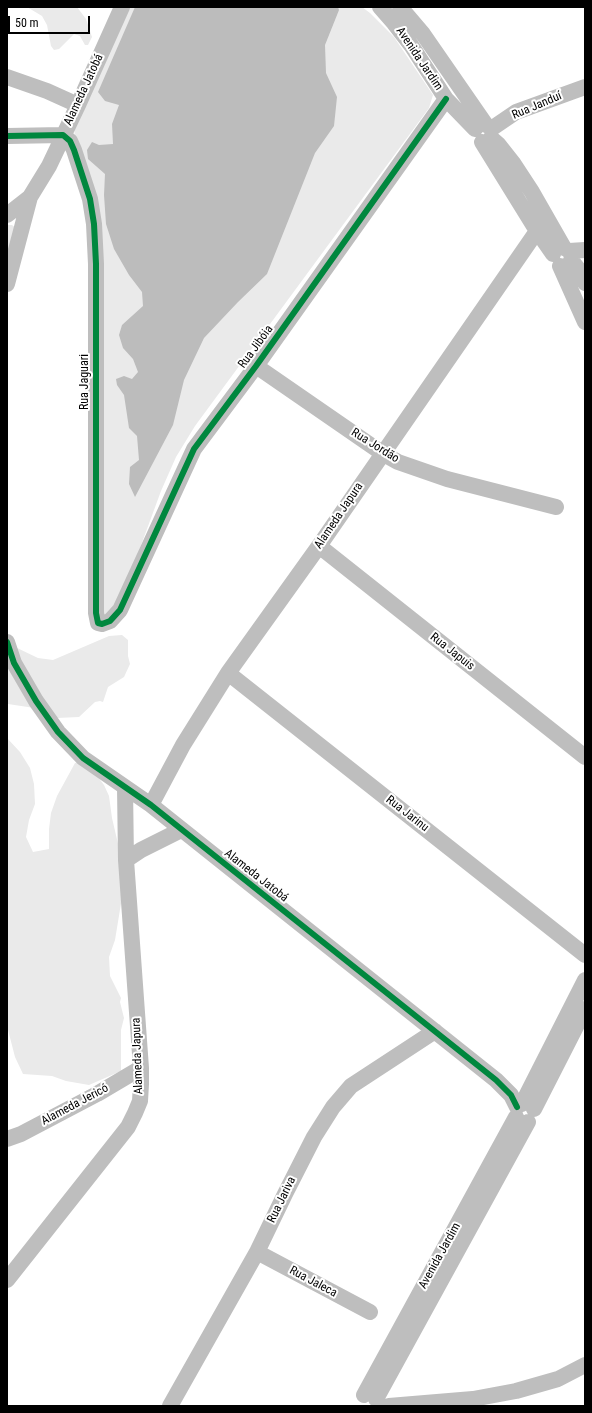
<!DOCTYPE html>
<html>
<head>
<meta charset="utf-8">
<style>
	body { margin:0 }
	#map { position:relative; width:592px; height:1413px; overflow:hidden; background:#fff; font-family:"Roboto Condensed",sans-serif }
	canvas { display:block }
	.frame { position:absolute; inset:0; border:8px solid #000; pointer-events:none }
	.scale { position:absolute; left:8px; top:16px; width:82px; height:18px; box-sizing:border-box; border:2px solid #000; border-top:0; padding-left:5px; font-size:12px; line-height:14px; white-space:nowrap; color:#000; -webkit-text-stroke:3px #fff; paint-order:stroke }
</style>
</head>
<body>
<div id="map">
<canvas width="592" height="1413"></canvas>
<div class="frame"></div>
<div class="scale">50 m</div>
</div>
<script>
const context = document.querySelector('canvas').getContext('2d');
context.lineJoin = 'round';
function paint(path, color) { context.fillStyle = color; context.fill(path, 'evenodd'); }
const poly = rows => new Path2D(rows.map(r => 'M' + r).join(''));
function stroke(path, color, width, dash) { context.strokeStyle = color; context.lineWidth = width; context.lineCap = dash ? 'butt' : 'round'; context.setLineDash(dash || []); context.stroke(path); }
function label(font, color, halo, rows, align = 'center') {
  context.font = font + ' "Roboto Condensed",sans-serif'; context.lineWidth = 4; context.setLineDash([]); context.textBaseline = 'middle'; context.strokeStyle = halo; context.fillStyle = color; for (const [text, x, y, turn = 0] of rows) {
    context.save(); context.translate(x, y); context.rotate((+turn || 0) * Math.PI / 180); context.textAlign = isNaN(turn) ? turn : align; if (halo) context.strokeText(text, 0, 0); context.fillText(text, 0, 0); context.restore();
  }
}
paint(poly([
	[27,7,77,7,86,19,92,37,88,45,85,45,80,36,74,34,59,49,54,50,51,46,47,25,42,16],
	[127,7,362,7,370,13,394,37,433,95,429,108,195,426,176,457,161,491,116,613,100,616,100,246,75,140,74,125],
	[7,225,12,225,16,228,7,272],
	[7,632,15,647,38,658,53,660,109,636,122,635,128,640,128,656,130,664,124,677,108,687,103,702,100,701,95,702,79,717,57,718,41,709,8,704,7,707],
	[7,738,20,752,30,768,34,784,35,804,29,820,26,837,33,852,49,849,49,829,51,813,57,796,75,763,79,762,95,773,104,785,109,796,112,818,119,848,128,861,115,940,109,957,110,976,121,998,120,1002,124,1018,121,1030,121,1071,89,1085,66,1081,52,1076,23,1074,15,1057,7,1026]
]), '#eaeaea');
paint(poly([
	[135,7,338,7,339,10,325,45,326,73,337,97,334,126,315,153,267,274,238,302,204,338,184,380,173,425,135,497,129,484,130,467,139,460,137,436,129,428,124,395,117,385,116,379,124,376,132,379,138,372,133,359,123,348,119,335,122,325,143,306,142,292,129,275,114,249,106,224,104,195,105,174,88,159,87,150,92,142,99,145,113,144,112,124,119,105,105,101,98,92]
]), '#bcbcbc');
stroke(poly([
	[380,7,394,23,411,45,446,99,475,129],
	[400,7,423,34,486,125],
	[7,77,47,91,78,105],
	[491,129,516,112,585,87],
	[7,136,63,135,70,141,74,150,90,199,94,224,96,264,96,613,98,623,102,624,110,621,120,610,194,449,256,366,446,99],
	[491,138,498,144,513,163,532,192,564,248],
	[482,142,537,231,553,254],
	[7,215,30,197],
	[569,251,585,250],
	[571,260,579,270,585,283],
	[560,266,585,322],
	[7,284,30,197,49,166,78,105,122,7],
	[256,366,382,453,398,462,447,479,556,507],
	[319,546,585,757],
	[7,642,14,663,36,701,58,732,83,758,151,805,496,1080,511,1095,517,1107],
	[228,673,585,955],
	[151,805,183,745,228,673,319,546,537,231],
	[126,860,141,850,181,830],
	[522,1104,585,980],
	[534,1109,585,1009],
	[7,1139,21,1134,97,1094,141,1068],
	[257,1252,370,1312],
	[7,1280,128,1127,135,1113,140,1101,141,1084,141,1068,126,860,125,787],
	[364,1395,516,1117],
	[376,1399,528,1122],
	[170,1406,257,1252,285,1194,314,1137,333,1107,351,1086,435,1031],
	[389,1406,473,1399,516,1391,558,1379,585,1365]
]), '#bebebe', 16);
stroke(poly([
	[7,136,63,135,70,141,74,150,90,199,94,224,96,264,96,613,98,623,102,624,110,621,120,610,194,449,256,366,446,99],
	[7,642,14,663,36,701,58,732,83,758,151,805,496,1080,511,1095,517,1107]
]), '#00873e', 6);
label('12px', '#000', '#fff', [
	["Avenida Jardim",419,59,56],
	["Alameda Jatobá",84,90,-65],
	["Rua Janduí",537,106,-23],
	["Rua Jibóia",256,347,-54],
	["Rua Jaguari",85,382,-90],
	["Rua Jordão",375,446,32],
	["Alameda Japura",339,516,-56],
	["Rua Japuis",452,652,38],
	["Rua Jarinu",407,814,38],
	["Alameda Jatobá",256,876,38],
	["Alameda Japura",138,1056,-92],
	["Alameda Jericó",75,1105,-28],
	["Rua Jariva",282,1200,-64],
	["Avenida Jardim",440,1256,-61],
	["Rua Jaleca",313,1282,28]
]);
</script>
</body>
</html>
